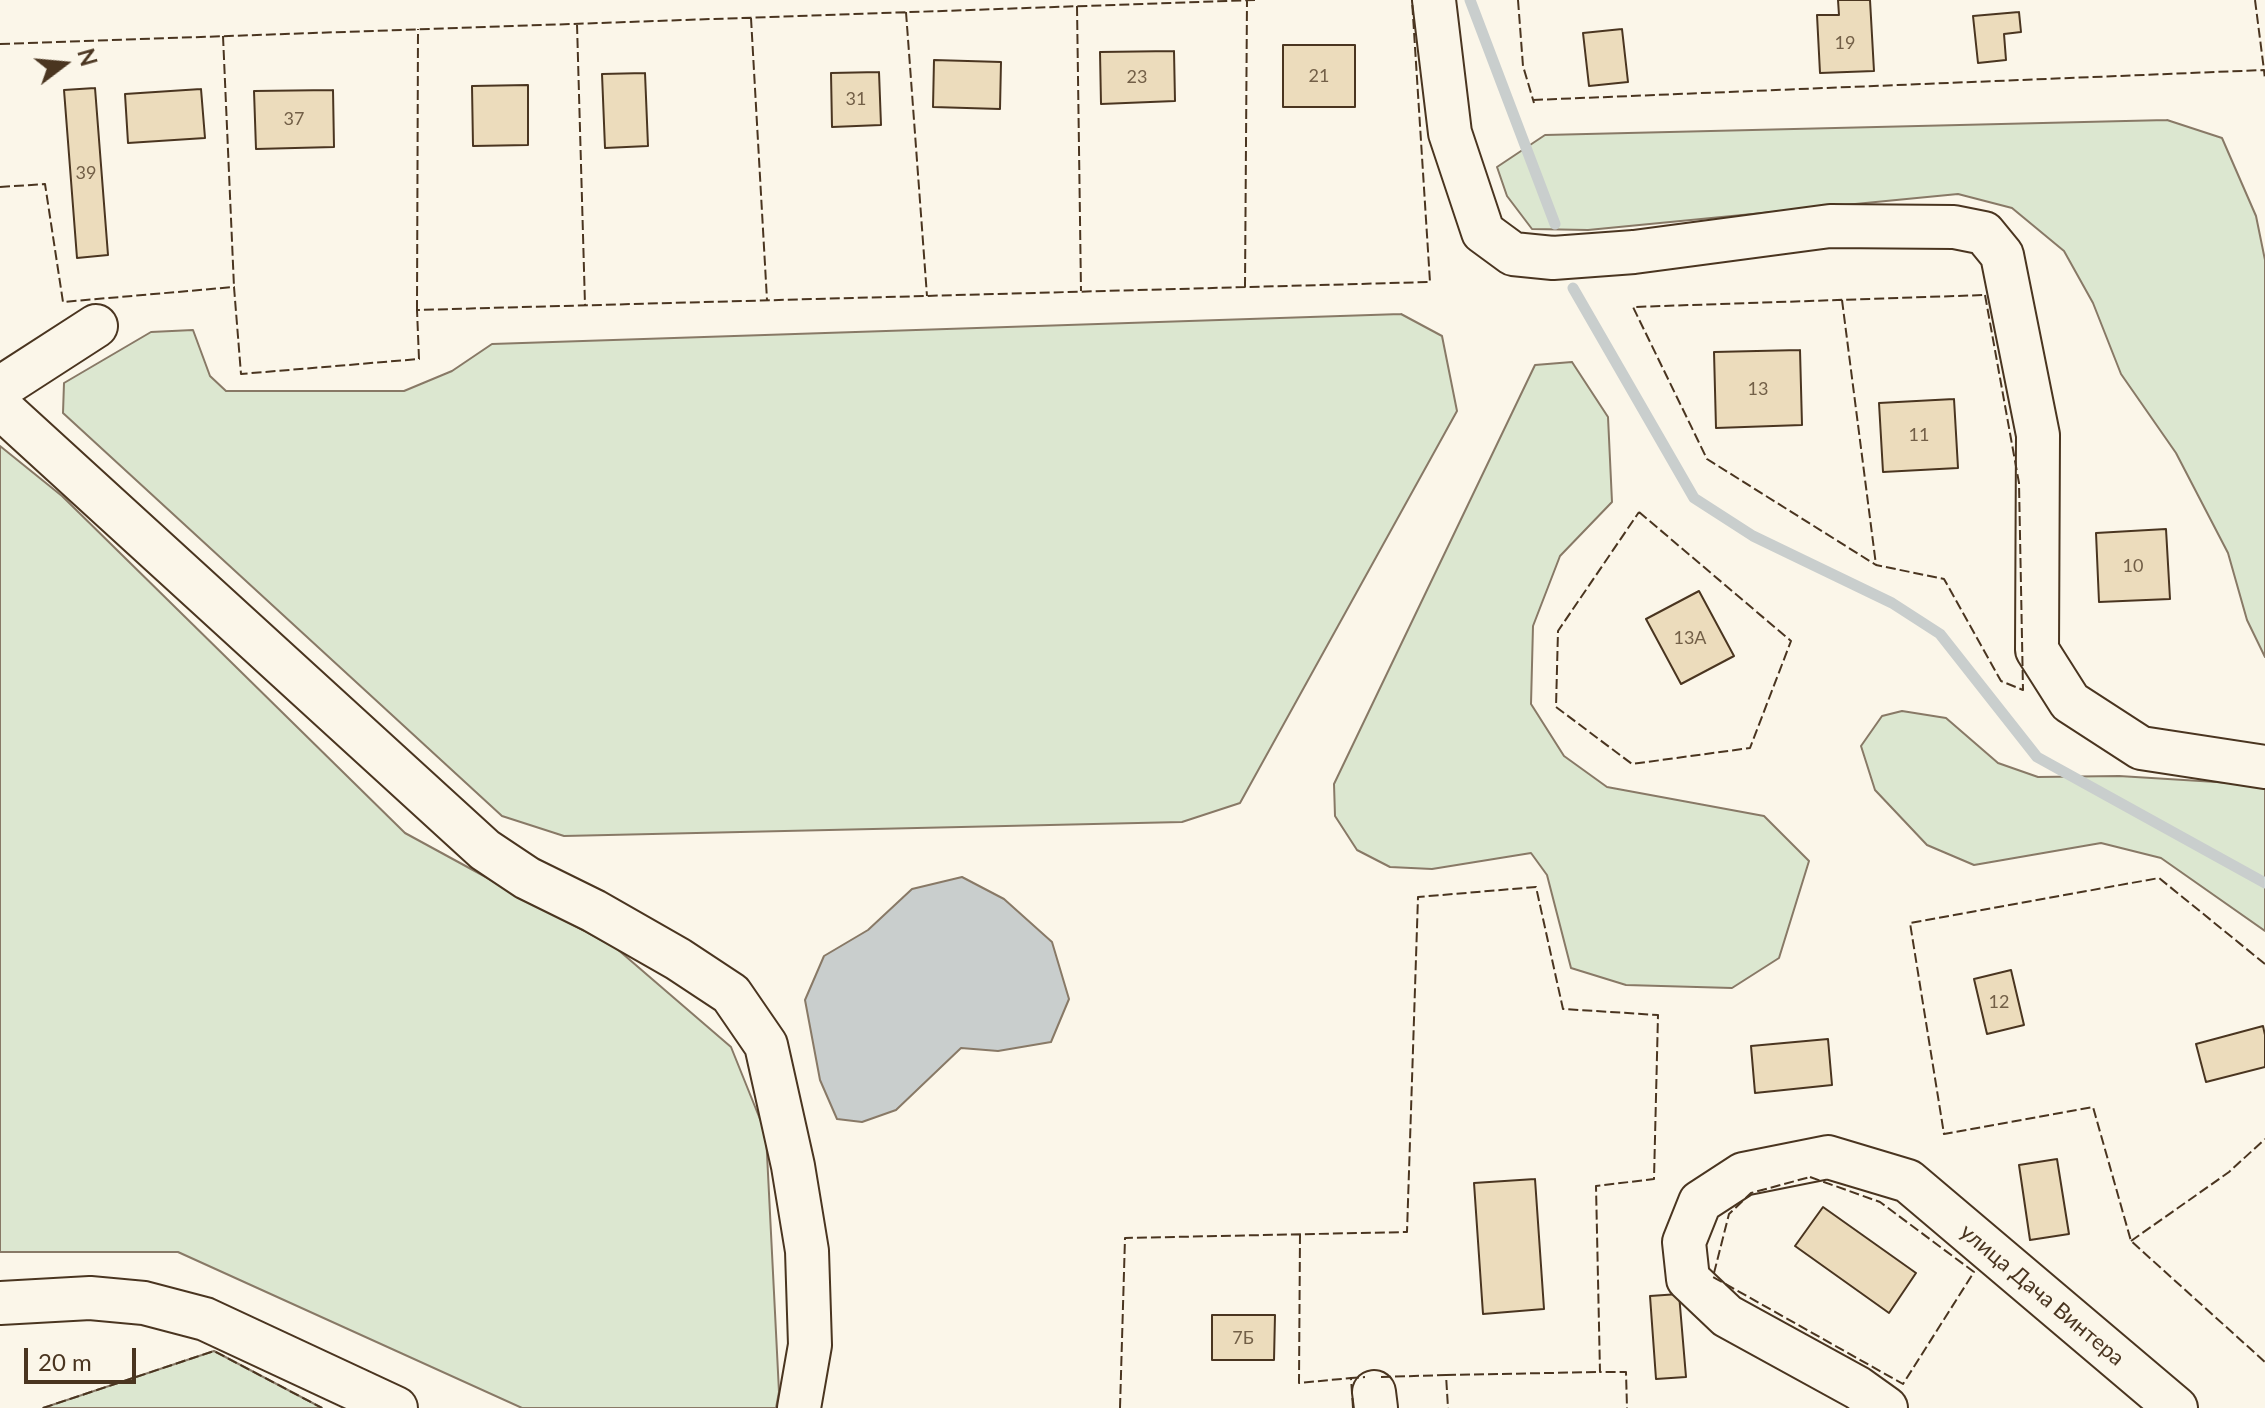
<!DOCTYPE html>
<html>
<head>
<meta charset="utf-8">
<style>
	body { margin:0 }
	#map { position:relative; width:2265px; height:1408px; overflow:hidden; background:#fbf6e9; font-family:Lato,sans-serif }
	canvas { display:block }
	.north { position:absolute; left:24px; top:24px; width:80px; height:80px; -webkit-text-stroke:6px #fbf6e9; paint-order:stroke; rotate:74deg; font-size:22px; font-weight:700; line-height:32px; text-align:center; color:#4a3520 }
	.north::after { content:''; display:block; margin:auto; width:28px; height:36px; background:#4a3520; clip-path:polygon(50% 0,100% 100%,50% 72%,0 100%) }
	.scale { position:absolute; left:24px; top:1348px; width:112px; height:36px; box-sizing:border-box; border:4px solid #4a3520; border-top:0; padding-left:10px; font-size:24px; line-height:28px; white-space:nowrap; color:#4a3520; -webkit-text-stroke:6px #fbf6e9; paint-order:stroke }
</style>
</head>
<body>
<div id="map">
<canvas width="2265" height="1408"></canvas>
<div class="north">N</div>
<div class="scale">20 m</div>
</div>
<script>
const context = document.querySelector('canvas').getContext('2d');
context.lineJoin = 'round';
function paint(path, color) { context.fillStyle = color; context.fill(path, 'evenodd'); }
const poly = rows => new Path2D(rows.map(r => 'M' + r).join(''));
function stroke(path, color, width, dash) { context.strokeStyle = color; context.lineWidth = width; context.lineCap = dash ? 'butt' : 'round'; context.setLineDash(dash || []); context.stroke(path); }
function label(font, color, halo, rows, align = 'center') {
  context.font = font + ' Lato,sans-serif'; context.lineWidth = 6; context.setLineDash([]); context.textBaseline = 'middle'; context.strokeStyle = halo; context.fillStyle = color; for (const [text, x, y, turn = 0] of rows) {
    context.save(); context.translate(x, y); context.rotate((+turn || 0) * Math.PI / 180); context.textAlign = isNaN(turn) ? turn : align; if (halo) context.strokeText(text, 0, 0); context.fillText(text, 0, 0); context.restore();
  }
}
const green = poly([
	[2167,120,2222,138,2256,216,2265,260,2265,657,2247,620,2228,553,2176,453,2121,374,2093,303,2064,251,2012,208,1958,194,1588,230,1532,229,1507,196,1497,167,1545,135,2167,120],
	[1401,314,1442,336,1457,411,1240,803,1182,822,564,836,502,816,63,413,64,383,151,332,193,330,210,376,226,391,404,391,452,371,492,344,1401,314],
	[1572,362,1608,417,1612,502,1560,556,1533,626,1531,704,1564,756,1607,787,1764,816,1809,861,1779,958,1732,988,1626,985,1571,968,1547,875,1531,853,1432,869,1390,867,1357,850,1335,816,1334,784,1535,365,1572,362],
	[0,446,62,496,405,833,616,948,731,1047,766,1134,779,1392,776,1408,522,1408,178,1252,0,1252,0,446],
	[1902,711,1946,718,1998,763,2038,777,2119,776,2265,785,2265,931,2161,858,2101,843,1974,865,1927,845,1875,790,1861,746,1882,716,1902,711],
	[214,1351,322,1408,43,1408,214,1351]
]);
paint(green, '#dce7d0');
stroke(green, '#887966', 2);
const water = poly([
	[962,877,1004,899,1052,942,1069,999,1051,1042,998,1051,961,1048,896,1110,862,1122,837,1119,820,1080,805,1000,824,956,868,930,912,889,962,877]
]);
paint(water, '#c9cecd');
stroke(water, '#887966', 2);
stroke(poly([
	[1470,0,1555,224],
	[1573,288,1694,498,1753,536,1892,603,1940,634,2037,757,2265,883]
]), '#c9cecd', 11);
const building = poly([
	[1838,0,1870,0,1874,71,1820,73,1817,15,1839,15,1838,0],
	[2019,12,2021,32,2004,34,2006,60,1978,63,1973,16,2019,12],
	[1622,29,1628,82,1589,86,1583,33,1622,29],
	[1283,45,1355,45,1355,107,1283,107,1283,45],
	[1174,51,1175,101,1101,104,1100,52,1174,51],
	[934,60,1001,62,1000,109,933,107,934,60],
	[879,72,881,125,832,127,831,73,879,72],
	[645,73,648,146,605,148,602,74,645,73],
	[528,85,528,145,473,146,472,86,528,85],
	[95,88,108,255,77,258,64,90,95,88],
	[201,89,205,138,128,143,125,94,201,89],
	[333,90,334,147,256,149,254,91,333,90],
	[1800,350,1802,425,1716,428,1714,352,1800,350],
	[1954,399,1958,468,1883,472,1879,403,1954,399],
	[2166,529,2170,599,2099,602,2096,533,2166,529],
	[1699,591,1734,656,1681,684,1646,619,1699,591],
	[2011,970,2024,1025,1987,1034,1974,979,2011,970],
	[2263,1026,2265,1035,2265,1067,2206,1082,2196,1044,2263,1026],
	[1828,1039,1832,1085,1755,1093,1751,1046,1828,1039],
	[2057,1159,2069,1234,2030,1240,2019,1165,2057,1159],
	[1535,1179,1544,1309,1483,1314,1474,1183,1535,1179],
	[1823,1207,1916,1273,1889,1313,1795,1246,1823,1207],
	[1679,1294,1686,1377,1656,1379,1650,1296,1679,1294],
	[1212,1315,1275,1315,1274,1360,1212,1360,1212,1315]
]);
paint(building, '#ecdcbc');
stroke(building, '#4a3520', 2);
const minor = poly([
	[1434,0,1450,133,1483,232,1513,254,1553,258,1634,252,1830,226,1954,227,1984,233,2002,255,2038,435,2037,650,2070,702,2141,748,2265,767],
	[0,388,96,326],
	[0,407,485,850,527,878,594,911,678,959,731,994,766,1045,793,1166,807,1251,810,1345,799,1408],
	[0,1303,90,1298,144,1303,205,1319,396,1408],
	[1374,1392,1376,1408],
	[1886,1408,1858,1388,1727,1316,1688,1279,1684,1242,1700,1202,1743,1174,1828,1157,1908,1181,2176,1408]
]);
stroke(minor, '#4a3520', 46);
stroke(minor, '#fbf6e9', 42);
stroke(poly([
	[1518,0,1523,66,1534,103],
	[2255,0,2264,70],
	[1077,6,1081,291],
	[906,12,927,296],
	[751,18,767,300],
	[577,24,585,305],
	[223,36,234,287],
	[0,44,1255,0],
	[1533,100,2264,70,2265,80],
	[0,187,45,184,63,302,234,287,241,374,419,359,417,310,1430,282,1412,0],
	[1245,287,1247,0],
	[1985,295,2019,483,2023,690,2001,681,1944,579,1876,565,1707,459,1633,307,1985,295],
	[1842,300,1876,565],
	[417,310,418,29],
	[1639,512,1791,641,1750,748,1632,764,1556,707,1558,631,1639,512],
	[2265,964,2159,878,1910,923,1944,1134,2093,1107,2131,1241,2265,1362],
	[1810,1177,1880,1202,1974,1272,1903,1384,1713,1277,1729,1214,1751,1193,1810,1177],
	[1300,1234,1299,1383,1351,1378],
	[2131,1241,2229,1172,2265,1139],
	[1446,1375,1600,1372],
	[1381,1377,1446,1375,1448,1408],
	[43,1408,214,1351,322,1408],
	[1120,1408,1125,1238,1407,1232,1418,897,1536,887,1563,1009,1658,1015,1654,1179,1596,1186,1600,1372,1626,1372,1627,1408],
	[1353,1408,1351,1378,1365,1377]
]), '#4a3520', 2, [10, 4]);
label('18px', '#725f47', null, [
	["19",1845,43],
	["21",1319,76],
	["23",1137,77],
	["31",856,99],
	["37",294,119],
	["39",86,173],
	["13",1758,389],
	["11",1919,435],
	["10",2133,566],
	["13А",1690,638],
	["12",1999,1002],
	["7Б",1243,1338]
]);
label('22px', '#4a3520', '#fbf6e9', [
	["улица Дача Винтера",2042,1295,40]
]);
</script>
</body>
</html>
